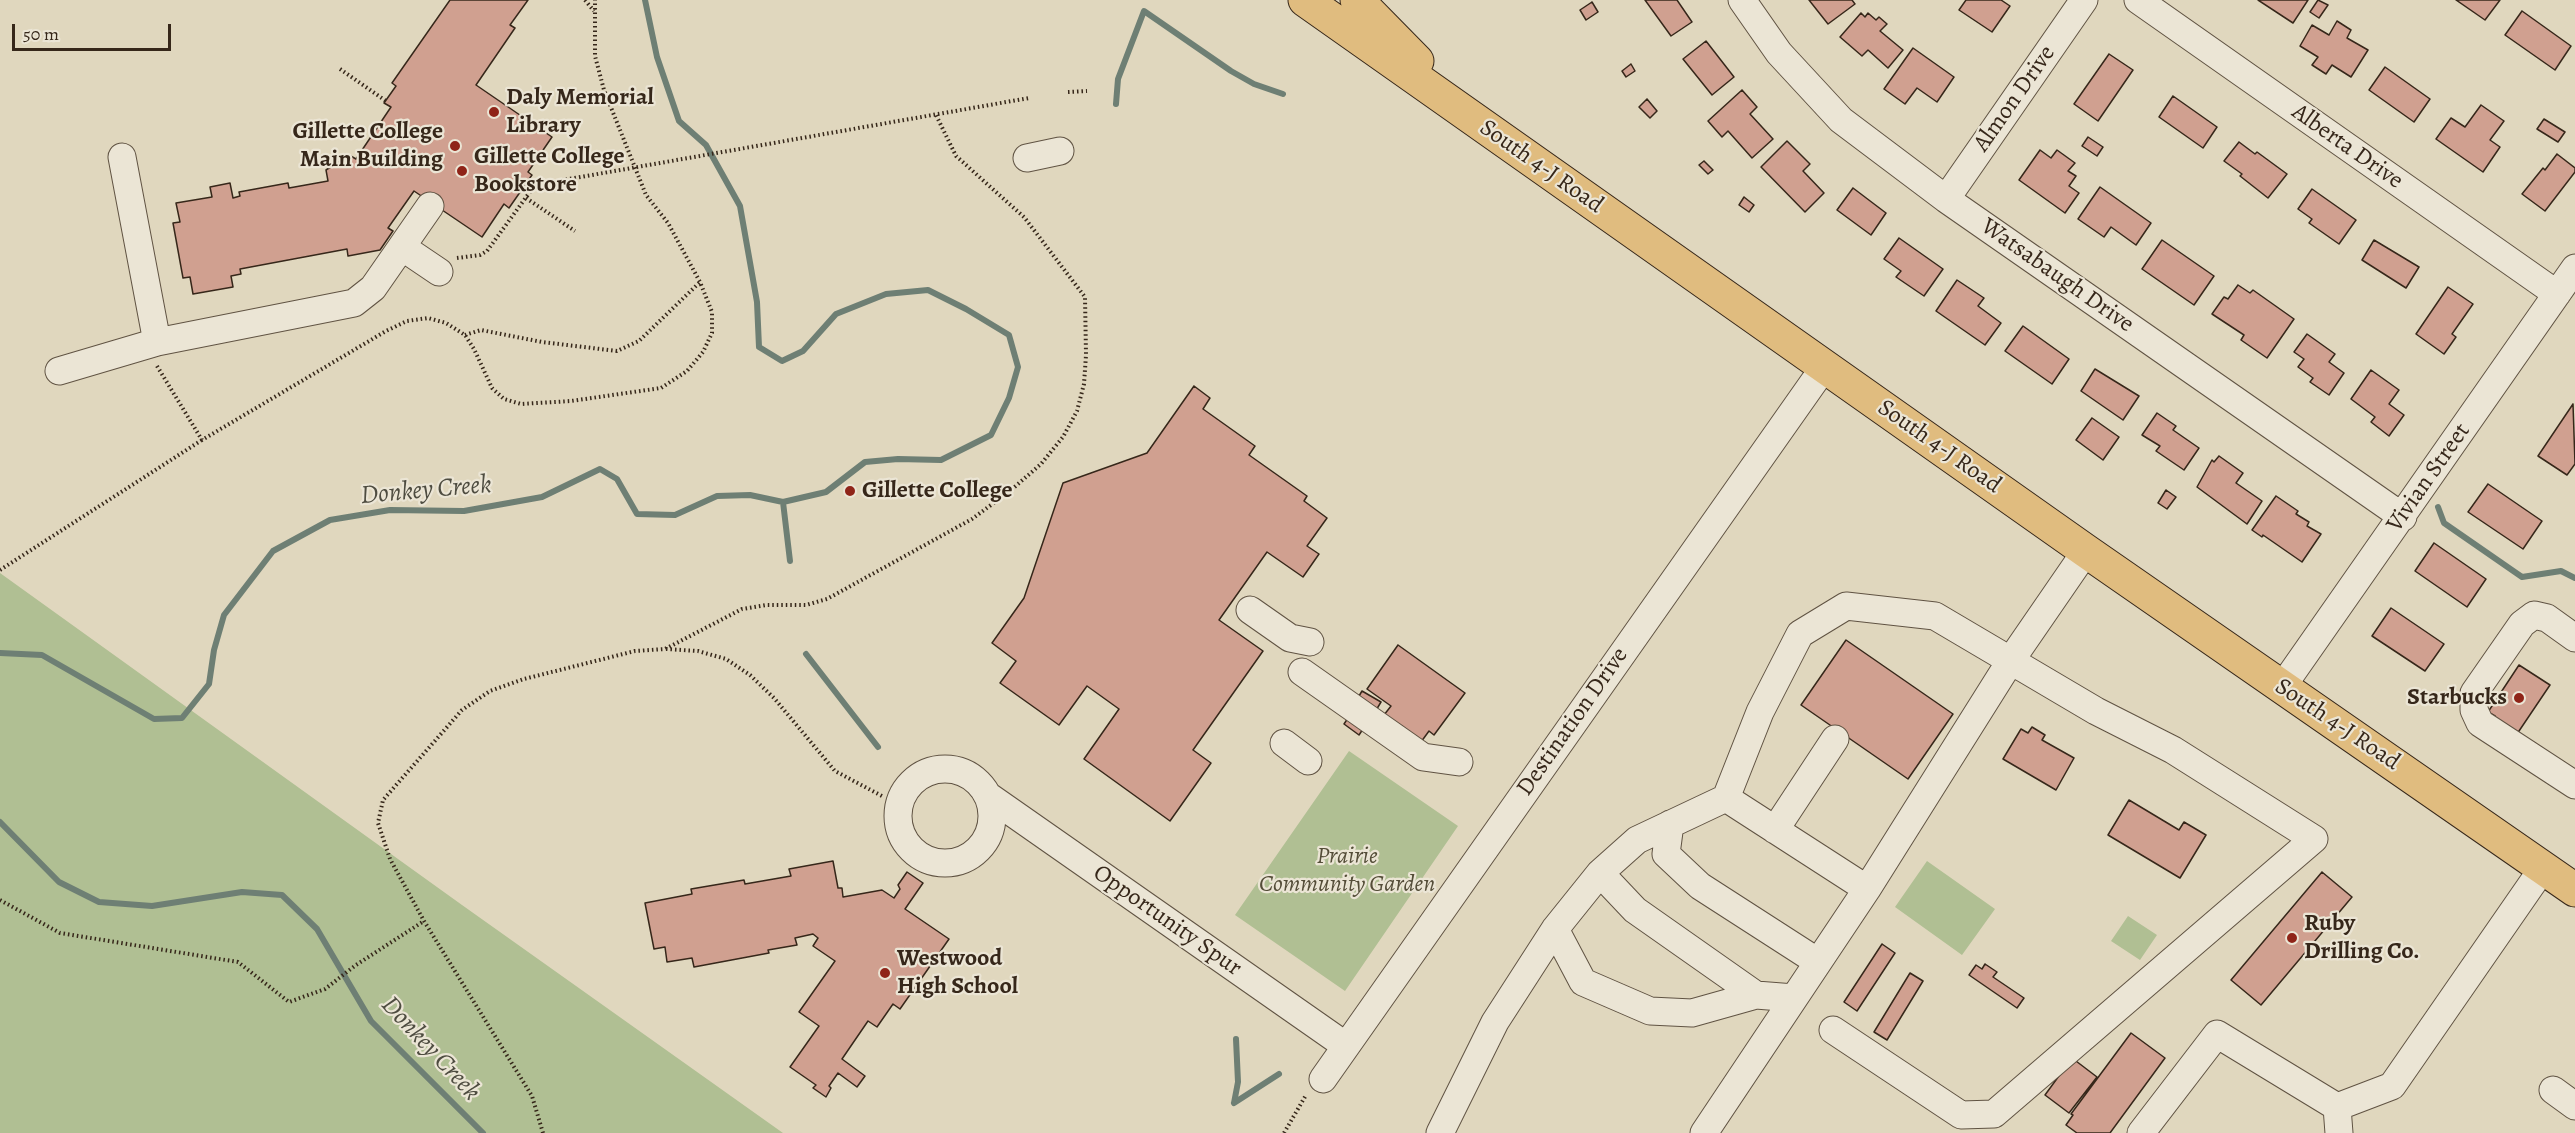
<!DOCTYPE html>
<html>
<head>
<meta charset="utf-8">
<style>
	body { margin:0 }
	#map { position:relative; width:2575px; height:1133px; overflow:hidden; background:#e0d7be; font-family:Alegreya,serif }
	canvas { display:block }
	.scale { position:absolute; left:12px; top:24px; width:159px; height:27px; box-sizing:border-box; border:3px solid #36271a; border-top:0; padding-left:8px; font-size:18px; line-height:21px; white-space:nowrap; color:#36271a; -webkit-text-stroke:4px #ebe5d5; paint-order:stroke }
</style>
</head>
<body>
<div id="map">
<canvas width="2575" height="1133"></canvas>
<div class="scale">50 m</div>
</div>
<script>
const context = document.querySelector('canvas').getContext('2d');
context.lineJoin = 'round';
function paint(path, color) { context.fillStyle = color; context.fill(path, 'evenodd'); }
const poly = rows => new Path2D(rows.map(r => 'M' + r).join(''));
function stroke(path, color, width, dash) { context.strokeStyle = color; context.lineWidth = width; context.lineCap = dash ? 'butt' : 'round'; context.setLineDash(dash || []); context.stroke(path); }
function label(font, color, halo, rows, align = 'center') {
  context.font = font + ' Alegreya,serif'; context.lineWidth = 4.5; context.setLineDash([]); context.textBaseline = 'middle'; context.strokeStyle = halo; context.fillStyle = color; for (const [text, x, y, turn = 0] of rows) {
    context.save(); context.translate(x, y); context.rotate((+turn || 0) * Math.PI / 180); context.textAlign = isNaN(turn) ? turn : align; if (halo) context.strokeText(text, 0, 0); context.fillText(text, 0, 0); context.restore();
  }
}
paint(poly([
	[0,573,462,905,783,1133,0,1133],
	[1349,751,1458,826,1345,991,1235,915],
	[1927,861,1995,909,1962,955,1895,907],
	[2128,916,2157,935,2140,960,2111,941]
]), '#b0bf93');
stroke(poly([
	[1116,104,1118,79,1144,11,1231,71,1254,84,1283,94],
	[783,502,790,561],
	[2438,507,2444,523,2522,577,2561,571,2575,578],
	[0,653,42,655,154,719,182,718,209,684,214,650,224,615,273,551,330,520,390,510,464,511,542,497,600,469,617,479,637,514,675,515,717,496,750,495,783,502,826,492,865,462,898,459,941,460,991,435,1009,398,1018,367,1009,335,966,309,928,290,886,294,836,314,803,351,782,361,759,347,757,302,740,206,706,145,679,121,657,57,645,0],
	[806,654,878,747],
	[0,822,59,882,99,902,152,906,242,892,282,895,317,929,371,1021,483,1133],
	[1234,1103,1238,1082,1236,1039],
	[1234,1103,1279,1074]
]), '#6e7f74', 6);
const building = poly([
	[450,0,528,0,510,25,515,28,476,85,552,137,528,172,532,175,509,208,504,204,482,237,414,191,388,228,393,231,380,250,348,256,347,249,240,269,241,274,231,276,233,287,193,294,190,277,183,278,173,223,180,222,176,203,212,197,210,187,230,183,233,198,240,196,239,192,288,183,289,188,328,181,326,170,349,155,356,159,391,107,384,103,396,86,392,83,450,0],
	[1645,0,1677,0,1692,22,1671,36,1645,0],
	[1809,0,1852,0,1855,4,1828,24,1809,0],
	[1966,0,2001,0,2010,6,1992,32,1959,10,1966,0],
	[2258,0,2308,0,2293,23,2258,0],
	[2318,0,2328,5,2319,18,2310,12,2318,0],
	[2456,0,2500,0,2485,20,2456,0],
	[1592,2,1598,12,1586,20,1580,10,1592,2],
	[2522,11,2571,46,2555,70,2505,35,2522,11],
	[1861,13,1865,17,1868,13,1876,20,1879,17,1887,24,1880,31,1903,50,1888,68,1868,50,1862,56,1840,37,1861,13],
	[2337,21,2351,30,2347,38,2368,50,2351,77,2332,65,2326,74,2312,65,2318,57,2300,46,2312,25,2329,35,2337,21],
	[1706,41,1734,77,1712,95,1683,59,1706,41],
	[1913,48,1954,77,1937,102,1917,88,1905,104,1884,89,1913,48],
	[2109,54,2133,70,2098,121,2074,104,2109,54],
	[1631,64,1635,71,1626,77,1622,71,1631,64],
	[2385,67,2430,99,2414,122,2369,90,2385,67],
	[1742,90,1757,107,1750,114,1773,139,1752,158,1728,131,1722,137,1708,121,1742,90],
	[2173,96,2217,127,2203,148,2159,117,2173,96],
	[1647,99,1657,111,1650,118,1639,107,1647,99],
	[2481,105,2504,121,2490,140,2500,147,2483,172,2436,139,2451,118,2465,127,2481,105],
	[2544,119,2565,132,2558,142,2537,129,2544,119],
	[2088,137,2103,147,2097,156,2082,146,2088,137],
	[1787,141,1810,164,1803,171,1824,193,1805,212,1761,167,1787,141],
	[2239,142,2255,154,2257,152,2287,174,2268,198,2240,176,2242,174,2224,161,2239,142],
	[2040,150,2051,158,2057,150,2075,163,2068,171,2076,176,2069,186,2079,193,2065,213,2019,180,2040,150],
	[2557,154,2575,168,2575,172,2545,211,2522,194,2543,168,2545,170,2557,154],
	[1704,161,1713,170,1708,174,1699,165,1704,161],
	[2100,187,2151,223,2136,245,2111,227,2104,237,2078,219,2100,187],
	[1853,188,1886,213,1871,235,1837,210,1853,188],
	[2312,189,2356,220,2339,244,2309,223,2312,219,2298,209,2312,189],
	[1744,197,1754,205,1749,212,1739,205,1744,197],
	[1899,238,1943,269,1924,296,1896,277,1901,271,1884,259,1899,238],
	[2162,240,2214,276,2194,305,2142,269,2162,240],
	[2374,240,2419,267,2406,288,2362,260,2374,240],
	[1957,280,1984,298,1978,306,2001,323,1985,345,1936,311,1957,280],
	[2238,285,2250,293,2253,290,2294,319,2267,358,2241,340,2244,335,2212,314,2224,297,2228,299,2238,285],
	[2448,287,2473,304,2452,334,2456,337,2444,354,2416,334,2448,287],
	[2023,326,2069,359,2052,384,2005,351,2023,326],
	[2307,334,2335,354,2329,362,2344,373,2329,395,2310,382,2313,378,2298,367,2304,359,2294,352,2307,334],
	[2095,369,2139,396,2123,420,2081,391,2095,369],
	[2371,370,2399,390,2389,404,2404,415,2389,436,2371,422,2375,417,2351,399,2371,370],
	[1194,386,1210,398,1203,409,1255,446,1249,455,1307,496,1304,501,1327,518,1307,546,1319,554,1303,577,1267,552,1219,620,1263,651,1193,750,1211,763,1170,821,1084,759,1119,709,1087,686,1059,725,1000,683,1016,661,992,643,1024,598,1063,483,1147,453,1194,386],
	[2573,404,2575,464,2567,475,2538,456,2573,404],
	[2157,413,2176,426,2173,430,2199,448,2184,470,2156,451,2160,446,2142,435,2157,413],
	[2092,418,2119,437,2103,460,2076,440,2092,418],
	[2219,456,2243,473,2236,483,2262,501,2247,524,2197,487,2212,460,2214,462,2219,456],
	[2488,484,2542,521,2523,549,2468,512,2488,484],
	[2166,490,2176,497,2167,509,2158,503,2166,490],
	[2276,496,2298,511,2296,514,2309,522,2307,526,2321,534,2302,562,2263,535,2262,537,2252,530,2276,496],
	[2434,543,2486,579,2467,607,2415,571,2434,543],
	[2391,608,2444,644,2425,671,2372,636,2391,608],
	[1846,640,1953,714,1908,779,1801,705,1846,640],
	[1398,645,1465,693,1434,735,1429,731,1421,742,1384,715,1391,706,1367,689,1398,645],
	[2519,665,2550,685,2517,734,2489,726,2495,716,2488,712,2519,665],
	[1362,691,1381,702,1375,712,1356,701,1362,691],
	[1350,715,1365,726,1359,735,1344,724,1350,715],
	[2032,727,2045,735,2042,740,2074,758,2056,790,2003,759,2021,729,2028,733,2032,727],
	[2129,800,2179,830,2184,822,2206,835,2180,878,2108,835,2129,800],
	[833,861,838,888,842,888,843,897,882,890,894,898,900,889,898,885,907,872,923,883,905,909,949,939,900,1009,893,1004,877,1027,868,1021,842,1059,865,1076,857,1087,838,1073,829,1086,831,1088,826,1097,813,1088,816,1085,790,1067,819,1026,799,1012,835,961,813,946,818,938,813,934,795,938,797,945,768,950,769,953,694,967,692,958,667,962,665,947,654,949,645,903,692,894,691,889,744,880,745,884,791,876,789,869,833,861],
	[2322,872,2352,897,2261,1005,2231,980,2322,872],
	[1882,944,1895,953,1857,1011,1844,1002,1882,944],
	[1985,964,1997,972,1993,977,2024,998,2017,1008,1969,975,1976,965,1982,969,1985,964],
	[1910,973,1923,981,1887,1040,1874,1032,1910,973],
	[2131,1033,2165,1058,2110,1133,2077,1133,2066,1125,2073,1115,2071,1114,2131,1033],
	[2072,1058,2097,1077,2069,1113,2045,1095,2072,1058]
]);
paint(building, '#d0a090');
stroke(building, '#36271a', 1.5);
const minor = poly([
	[1742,0,1779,53,1841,120,1946,199,2403,517],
	[2138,0,2557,294],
	[122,157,157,342],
	[1027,158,1060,151],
	[1946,199,2084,0],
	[402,247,439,272],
	[59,371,157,342,354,303,373,288,430,206],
	[1250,610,1290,638,1310,642],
	[2575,638,2547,618,2534,615,2522,624,2474,693,2474,710,2480,723,2575,785],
	[1302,672,1423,757,1459,762],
	[2282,687,2575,268],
	[1284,743,1308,761],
	'898 816a47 47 0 1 1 94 0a47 47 0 1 1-94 0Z',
	[987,795,1346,1046],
	[1726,798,1867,889],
	[1670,824,1666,854,1700,886,1818,962],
	[1775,830,1835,739],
	[1600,873,1635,910,1756,995],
	[1555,929,1583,982,1650,1011,1692,1013,1756,995,1794,998],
	[1323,1079,1825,366],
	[2553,1090,2575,1106],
	[2337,1107,2339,1133],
	[1440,1133,1495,1022,1555,929,1600,873,1637,840,1726,798,1760,712,1800,634,1846,606,1935,616,2096,711,2173,750,2314,839,1994,1114,1961,1115,1833,1030],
	[1704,1133,1867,889,2011,660,2086,551],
	[2141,1133,2217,1034,2337,1107,2392,1086,2543,868]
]);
const major = poly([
	[1305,0,2086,551,2575,890],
	[1357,0,1417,61]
]);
stroke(minor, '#605343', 29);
stroke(major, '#36271a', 35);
stroke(poly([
	[585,0,594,11],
	[340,69,386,101],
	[1068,92,1087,91],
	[526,198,575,231],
	[457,258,480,255,487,251,535,185,1029,98],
	[465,335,481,330,542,342,617,351,639,341,700,282],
	[157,366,202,440,386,331,407,321,428,318,446,323,465,335,474,349,492,388,504,399,521,404,571,401,661,388,687,371,703,352,712,333,712,312,700,282,668,223,646,195,604,90,595,56,595,0],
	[0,570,202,440],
	[666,649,698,651,726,659,750,675,774,698,835,771,882,796],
	[0,900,60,933,238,962,289,1002,325,989,356,965,424,921],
	[543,1133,532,1096,424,921,390,859,378,823,383,800,462,710,490,691,524,679,635,651,665,649,742,609,766,605,806,605,827,599,972,519,1010,491,1041,464,1063,437,1077,411,1084,384,1086,355,1085,297,1024,217,956,156,936,115],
	[1284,1133,1306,1095]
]), '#36271a', 4, [1.5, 3]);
stroke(minor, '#ebe5d5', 27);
stroke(major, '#e0bc7f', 33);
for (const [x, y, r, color] of [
	[494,112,6,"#8f2418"],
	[455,146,6,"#8f2418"],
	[462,171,6,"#8f2418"],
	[850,491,6,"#8f2418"],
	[2519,698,6,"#8f2418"],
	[2292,938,6,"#8f2418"],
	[885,973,6,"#8f2418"]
]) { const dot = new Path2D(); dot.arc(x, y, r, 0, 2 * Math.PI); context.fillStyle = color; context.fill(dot); stroke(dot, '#ebe5d5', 2); }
label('bold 24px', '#36271a', '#ebe5d5', [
	["Daly Memorial",506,98],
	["Library",506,126],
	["Gillette College",443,132,"right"],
	["Main Building",443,160,"right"],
	["Gillette College",474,157],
	["Bookstore",474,185],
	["Gillette College",862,491],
	["Starbucks",2507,698,"right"],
	["Ruby",2304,924],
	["Drilling Co.",2304,952],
	["Westwood",897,959],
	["High School",897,987]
], 'left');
label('24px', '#36271a', '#ebe5d5', [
	["Almon Drive",2015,99,-55],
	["Alberta Drive",2347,147,35],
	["South 4-J Road",1541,167,35],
	["Watsabaugh Drive",2057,276,35],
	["South 4-J Road",1939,447,35],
	["Vivian Street",2429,478,-55],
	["Destination Drive",1573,722,-55],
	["South 4-J Road",2337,725,34],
	["Opportunity Spur",1167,921,35]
]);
label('italic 24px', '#544d38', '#ebe5d5', [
	["Prairie",1347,857],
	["Community Garden",1347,885]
]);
label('italic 26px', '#4e4c40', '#ebe5d5', [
	["Donkey Creek",426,491,-5],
	["Donkey Creek",430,1049,47]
]);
</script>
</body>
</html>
